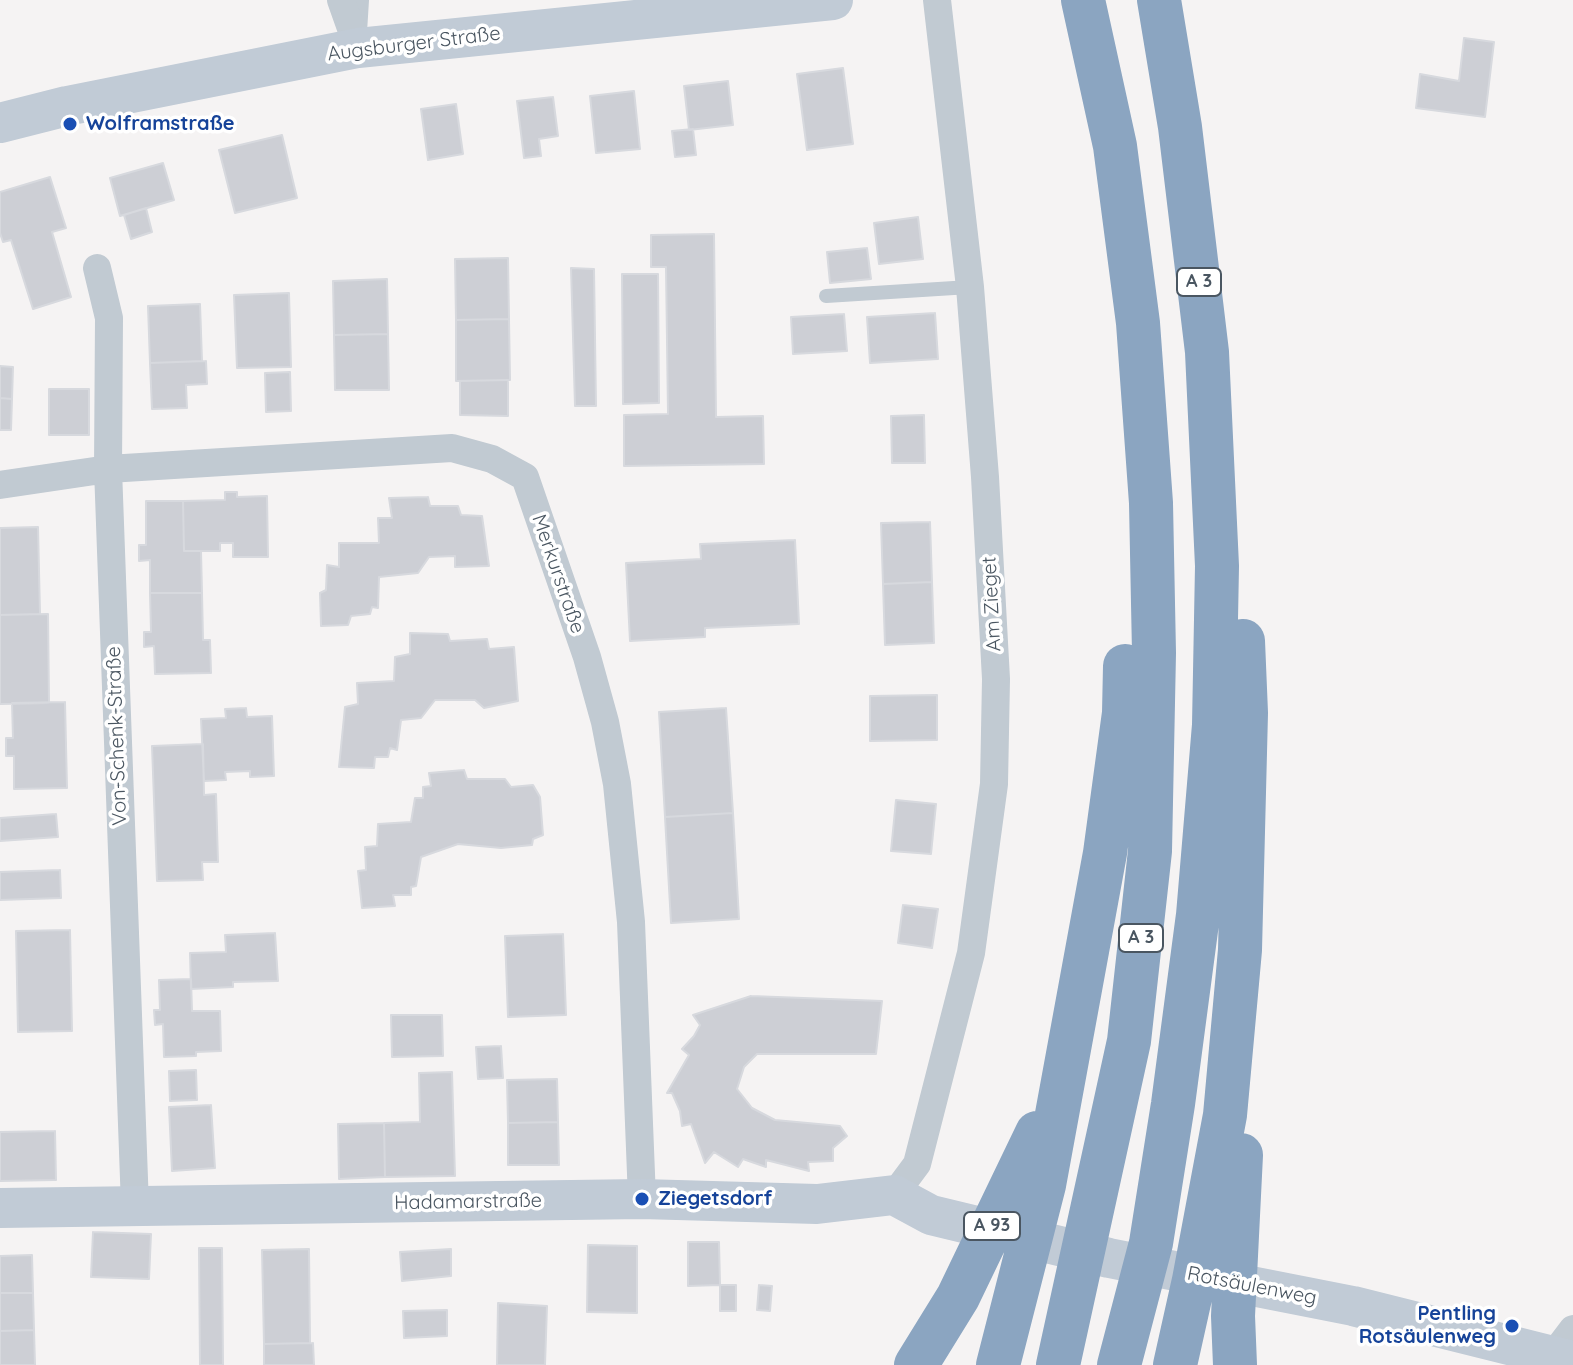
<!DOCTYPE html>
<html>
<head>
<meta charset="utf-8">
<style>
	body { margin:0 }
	canvas { display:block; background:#f5f3f3 }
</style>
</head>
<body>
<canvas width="1573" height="1365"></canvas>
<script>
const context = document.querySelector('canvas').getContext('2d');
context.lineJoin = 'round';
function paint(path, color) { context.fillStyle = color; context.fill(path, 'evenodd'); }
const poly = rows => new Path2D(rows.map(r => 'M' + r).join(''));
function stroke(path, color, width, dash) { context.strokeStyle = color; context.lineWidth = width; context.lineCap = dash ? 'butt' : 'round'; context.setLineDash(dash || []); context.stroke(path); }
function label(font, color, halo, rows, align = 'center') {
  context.font = font + ' Quicksand,sans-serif'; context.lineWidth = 7; context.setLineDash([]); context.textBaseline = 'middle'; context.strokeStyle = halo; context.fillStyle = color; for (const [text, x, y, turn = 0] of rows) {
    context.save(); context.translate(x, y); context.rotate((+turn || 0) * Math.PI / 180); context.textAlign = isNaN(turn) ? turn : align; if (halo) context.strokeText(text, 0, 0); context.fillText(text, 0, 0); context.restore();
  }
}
const building = poly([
	[1464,38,1494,42,1485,117,1416,108,1420,74,1459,81,1464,38],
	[843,68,853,144,807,150,797,74,843,68],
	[728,81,733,125,689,130,684,86,728,81],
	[634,91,640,149,596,153,590,96,634,91],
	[553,97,558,136,539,139,541,156,524,158,517,101,553,97],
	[456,104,463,154,428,160,421,109,456,104],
	[693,129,696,155,675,157,672,131,693,129],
	[282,135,297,198,235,213,219,150,282,135],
	[163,163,174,200,120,216,110,178,163,163],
	[50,177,66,228,52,232,71,297,33,309,11,240,3,242,0,233,0,192,50,177],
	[146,208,152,232,131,239,124,215,146,208],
	[918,217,923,259,879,264,874,223,918,217],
	[714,234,716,417,763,416,764,464,624,466,624,415,668,414,666,267,651,267,651,235,714,234],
	[867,248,871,279,830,283,827,252,867,248],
	[508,258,509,319,456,320,455,259,508,258],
	[571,268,594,269,596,406,575,406,571,268],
	[622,274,658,274,659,403,623,404,622,274],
	[387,279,388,334,334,335,333,281,387,279],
	[289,293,291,367,237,368,234,295,289,293],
	[200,304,202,361,150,363,148,306,200,304],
	[935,313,938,359,870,363,867,317,935,313],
	[844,314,847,351,793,354,791,317,844,314],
	[509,319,510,380,456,381,456,320,509,319],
	[388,334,389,390,335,390,334,335,388,334],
	[206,361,207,384,186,385,187,408,152,409,150,363,206,361],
	[0,366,13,367,12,399,0,398,0,366],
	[290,372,291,411,266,412,265,373,290,372],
	[508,380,508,416,460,415,460,381,508,380],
	[49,389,89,389,89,435,49,435,49,389],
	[0,398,12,399,11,430,0,430,0,398],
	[924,415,925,463,892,463,891,416,924,415],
	[225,492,237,492,237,497,267,496,268,557,233,557,233,543,220,543,220,551,184,551,183,501,225,500,225,492],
	[428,497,430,506,458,506,461,515,482,516,489,566,455,567,455,556,429,557,418,573,379,577,378,608,372,607,370,614,351,616,348,625,321,626,320,593,326,590,327,565,339,567,339,543,379,543,378,518,392,518,389,498,428,497],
	[146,501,183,501,184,551,201,551,202,593,150,593,150,560,139,561,139,545,146,545,146,501],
	[930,522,932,582,883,584,881,523,930,522],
	[38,527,40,614,0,615,0,528,38,527],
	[795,540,799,624,705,628,705,637,630,641,626,563,701,559,700,544,795,540],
	[932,582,934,643,885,645,883,584,932,582],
	[150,593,202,593,203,640,210,640,211,673,155,674,154,646,144,647,144,632,151,632,150,593],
	[48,614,49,703,0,704,0,615,48,614],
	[410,633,448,634,450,641,487,639,489,649,514,647,518,701,484,708,475,700,435,700,421,718,401,720,397,750,390,748,388,757,375,757,374,768,339,767,345,707,358,704,357,683,394,681,395,657,410,654,410,633],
	[937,695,937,740,870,741,870,696,937,695],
	[65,702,67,788,14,789,14,756,6,756,6,738,13,738,12,703,65,702],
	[246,708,247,717,272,716,274,776,250,777,250,771,225,772,226,780,204,781,201,719,226,718,225,709,246,708],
	[726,708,733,813,665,817,659,712,726,708],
	[203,744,204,795,216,794,218,862,202,862,203,880,157,881,152,746,203,744],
	[464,770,467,779,505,779,511,787,533,785,540,797,543,835,533,839,532,845,501,848,458,844,421,857,416,886,411,887,411,895,393,895,395,906,362,908,358,871,366,870,365,847,377,846,378,824,411,822,415,798,423,798,423,787,431,786,429,773,464,770],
	[896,800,936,804,931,854,891,851,896,800],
	[733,813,739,919,671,923,665,817,733,813],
	[56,814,58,837,0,841,0,818,56,814],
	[60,870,61,898,0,900,0,872,60,870],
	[903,905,938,909,932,948,898,943,903,905],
	[70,930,72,1031,18,1032,16,931,70,930],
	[275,933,278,981,233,982,233,987,191,989,190,953,226,952,225,935,275,933],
	[563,934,566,1015,508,1017,505,936,563,934],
	[191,979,192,1011,220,1011,221,1051,196,1052,196,1056,164,1057,163,1024,155,1025,154,1010,160,1010,159,980,191,979],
	[751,996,882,1001,876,1054,757,1054,744,1067,737,1089,752,1108,775,1120,840,1126,847,1136,833,1148,833,1161,808,1162,809,1171,766,1160,766,1167,743,1159,738,1167,714,1152,705,1163,691,1124,682,1126,680,1111,672,1093,667,1093,689,1055,682,1049,694,1036,700,1025,693,1015,751,996],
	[391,1015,442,1015,443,1056,392,1057,391,1015],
	[501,1046,503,1078,478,1079,476,1047,501,1046],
	[196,1070,197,1100,170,1101,169,1071,196,1070],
	[452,1072,455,1176,385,1177,384,1123,420,1122,419,1073,452,1072],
	[557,1079,558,1122,508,1123,507,1080,557,1079],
	[211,1105,215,1168,172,1171,169,1107,211,1105],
	[558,1122,559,1165,508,1165,508,1123,558,1122],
	[384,1123,385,1177,339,1179,338,1124,384,1123],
	[55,1131,56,1180,0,1181,0,1132,55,1131],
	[93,1232,151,1234,149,1279,91,1277,93,1232],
	[688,1242,719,1242,720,1285,688,1286,688,1242],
	[588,1245,637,1246,637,1313,587,1312,588,1245],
	[199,1248,222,1248,223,1365,200,1365,199,1248],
	[309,1249,310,1343,264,1344,262,1250,309,1249],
	[451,1249,451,1276,402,1281,400,1252,451,1249],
	[32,1255,33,1293,0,1293,0,1256,32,1255],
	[720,1285,736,1285,736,1311,720,1311,720,1285],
	[759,1285,772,1286,770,1311,757,1310,759,1285],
	[0,1293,33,1293,34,1330,0,1331,0,1293],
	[498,1303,547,1306,545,1365,497,1365,498,1303],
	[447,1310,447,1336,404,1338,403,1311,447,1310],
	[34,1330,35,1365,0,1365,0,1331,34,1330],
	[313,1343,314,1365,264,1365,264,1344,313,1343]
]);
paint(building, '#cdcfd5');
stroke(building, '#d7d9de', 2);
stroke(poly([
	[360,32,362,0],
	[826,296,970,287]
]), '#c1cad2', 14);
stroke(poly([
	[341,0,358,48],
	[97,268,109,318,108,469,135,1206],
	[0,485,108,469,452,448,492,459,525,477,587,657,605,722,617,784,631,922,642,1199],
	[894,1195,917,1164,971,953,994,784,996,679,985,477,970,287,937,0],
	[1551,1358,1573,1329]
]), '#c1cad2', 28);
stroke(poly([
	[0,123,67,106,358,48,833,0],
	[0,1208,642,1199,817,1204,894,1195,931,1215,1109,1258,1353,1306,1573,1361]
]), '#c1cbd6', 40);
stroke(poly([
	[916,1365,958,1297,1037,1133],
	[998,1365,1044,1185,1105,853,1124,713,1125,666],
	[1058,1365,1129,1041,1150,851,1154,653,1151,503,1138,323,1115,146,1083,0],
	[1119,1365,1151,1243,1173,1104,1198,915,1214,725,1217,566,1207,352,1180,127,1159,0],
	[1175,1365,1194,1280,1225,1115,1240,950,1246,713,1243,641],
	[1235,1365,1233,1316,1241,1155]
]), '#8ba5c1', 44);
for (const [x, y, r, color] of [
	[70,124,8,"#1a4fb4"],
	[642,1199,8,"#1a4fb4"],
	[1512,1326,8,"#1a4fb4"]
]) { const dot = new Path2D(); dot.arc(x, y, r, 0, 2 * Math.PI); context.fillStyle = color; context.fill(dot); stroke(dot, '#fff', 3); }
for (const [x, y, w] of [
	[1199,282,44],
	[1141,938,44],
	[992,1226,56]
]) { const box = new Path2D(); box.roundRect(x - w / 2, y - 14, w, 28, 6); context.fillStyle = '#fff'; context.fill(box); stroke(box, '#4a5661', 2); }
label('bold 18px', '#4a5661', null, [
	["A 3",1199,282],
	["A 3",1141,938],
	["A 93",992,1226]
]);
label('20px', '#4a5661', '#fff', [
	["Augsburger Straße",414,44,-7],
	["Merkurstraße",558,574,71],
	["Am Zieget",992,604,-93],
	["Von-Schenk-Straße",117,736,-92],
	["Hadamarstraße",468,1202,-1],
	["Rotsäulenweg",1252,1286,11]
]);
label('bold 20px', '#164399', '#fff', [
	["Wolframstraße",86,124],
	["Ziegetsdorf",658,1199],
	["Pentling",1496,1314,"right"],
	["Rotsäulenweg",1496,1337,"right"]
], 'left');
</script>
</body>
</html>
